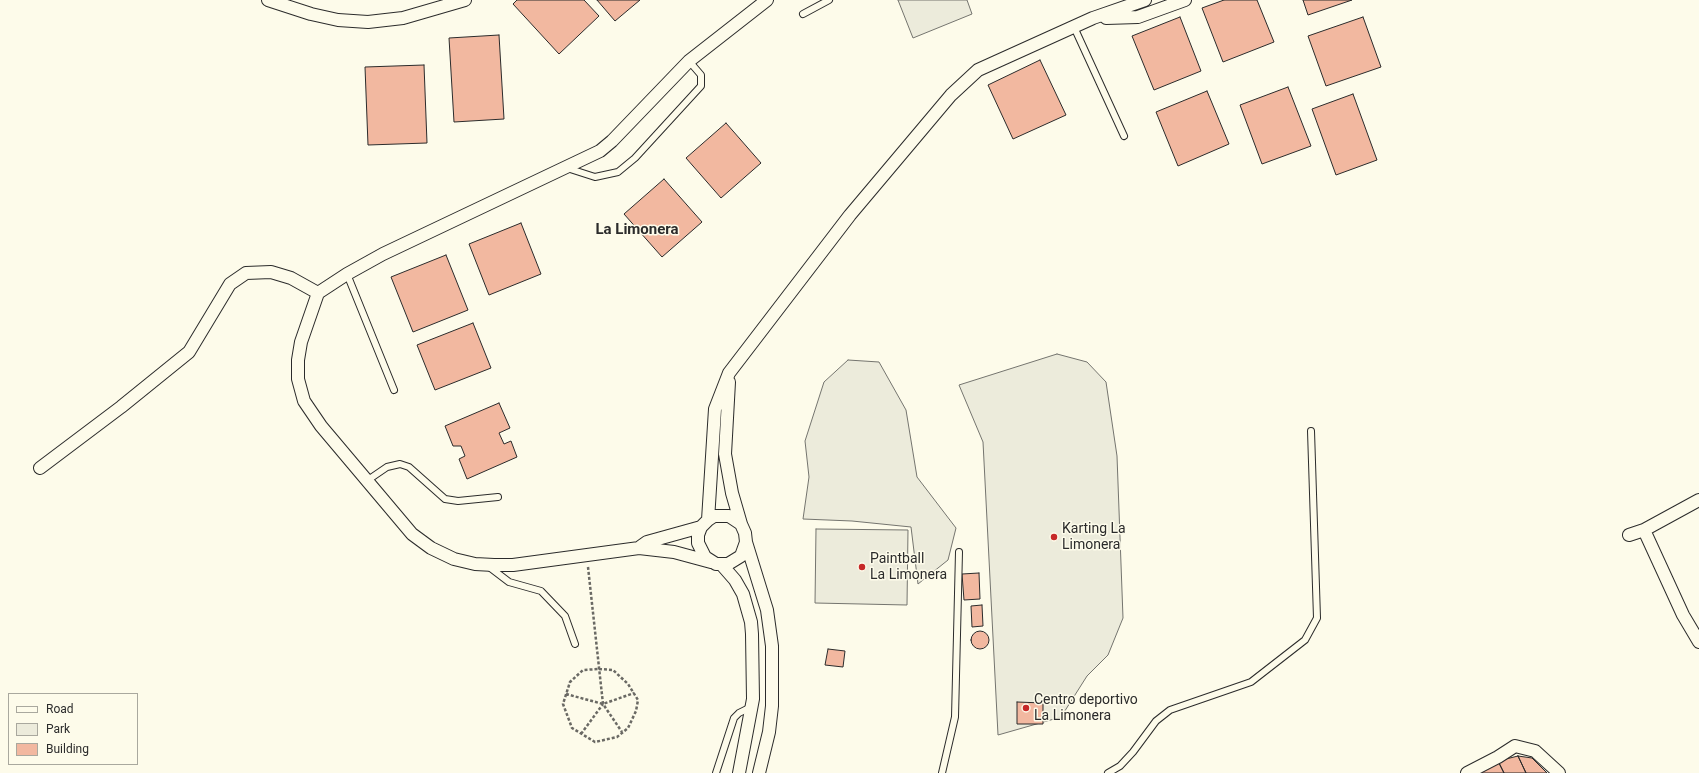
<!DOCTYPE html>
<html>
<head>
<meta charset="utf-8">
<style>
	body { margin:0 }
	#map { position:relative; width:1699px; height:773px; overflow:hidden; background:#fdfbea; font-family:Roboto,sans-serif }
	canvas { display:block }
	.legend { position:absolute; left:8px; top:693px; width:130px; height:72px; box-sizing:border-box; background:#fdfbea; border:1px solid #a9a89e; margin:0; padding:5px 7px; list-style:none; font-size:12px; color:#2b2b2b }
	.legend li { display:flex; align-items:center; gap:8px; height:20px }
	.legend b { width:20px; border:1px solid #a9a89e }
</style>
</head>
<body>
<div id="map">
<canvas width="1699" height="773"></canvas>
<ul class="legend">
<li><b style="height:5px;background:#fdfbea"></b>Road</li>
<li><b style="height:11px;background:#ecebdb"></b>Park</li>
<li><b style="height:11px;background:#f2b8a0"></b>Building</li>
</ul>
</div>
<script>
const context = document.querySelector('canvas').getContext('2d');
context.lineJoin = 'round';
function paint(path, color) { context.fillStyle = color; context.fill(path, 'evenodd'); }
const poly = rows => new Path2D(rows.map(r => 'M' + r).join(''));
function stroke(path, color, width, dash) { context.strokeStyle = color; context.lineWidth = width; context.lineCap = dash ? 'butt' : 'round'; context.setLineDash(dash || []); context.stroke(path); }
function label(font, color, halo, rows, align = 'center') {
  context.font = font + ' Roboto,sans-serif'; context.lineWidth = 3; context.setLineDash([]); context.textBaseline = 'middle'; context.strokeStyle = halo; context.fillStyle = color; for (const [text, x, y, turn = 0] of rows) {
    context.save(); context.translate(x, y); context.rotate((+turn || 0) * Math.PI / 180); context.textAlign = isNaN(turn) ? turn : align; if (halo) context.strokeText(text, 0, 0); context.fillText(text, 0, 0); context.restore();
  }
}
const green = poly([
	[898,0,967,0,972,14,913,38,898,0],
	[1057,354,1087,362,1106,382,1117,456,1123,618,1108,655,1087,676,1061,717,998,735,983,442,959,385,1057,354],
	[848,360,879,362,906,410,917,477,956,528,948,560,918,584,911,527,852,521,803,519,809,477,805,441,824,382,848,360],
	[816,529,908,530,907,605,815,603,816,529]
]);
paint(green, '#ecebdb');
stroke(green, '#74746e', 1);
const building = poly([
	[517,0,584,0,599,16,559,54,513,4,517,0],
	[597,0,640,0,615,21,597,0],
	[1224,0,1257,0,1274,42,1223,62,1202,8,1224,0],
	[1303,0,1352,0,1308,15,1303,0],
	[1180,17,1201,71,1154,90,1132,36,1180,17],
	[1363,17,1381,67,1326,86,1308,36,1363,17],
	[499,35,504,119,454,122,449,38,499,35],
	[1040,60,1066,115,1013,139,988,85,1040,60],
	[424,65,427,143,368,145,365,67,424,65],
	[1288,87,1311,146,1262,164,1240,105,1288,87],
	[1207,91,1229,144,1178,166,1156,112,1207,91],
	[1353,94,1377,160,1336,175,1312,109,1353,94],
	[726,123,761,163,721,198,686,158,726,123],
	[664,179,702,222,662,257,624,214,664,179],
	[521,223,541,274,489,295,469,244,521,223],
	[446,255,468,310,413,332,391,277,446,255],
	[473,323,491,368,435,390,417,345,473,323],
	[499,403,510,428,499,433,504,444,511,441,517,457,467,479,459,459,465,456,461,446,453,446,445,426,499,403],
	[979,573,980,599,964,600,962,574,979,573],
	[982,605,983,626,972,627,971,606,982,605],
	'971 640a9 9 0 1 1 18 0a9 9 0 1 1-18 0Z',
	[828,649,845,651,843,667,825,665,828,649],
	[1017,702,1043,703,1043,724,1017,724,1017,702],
	[1518,756,1532,758,1547,773,1526,773,1518,756],
	[1518,756,1526,773,1504,773,1498,761,1518,756],
	[1498,761,1504,773,1479,773,1498,761]
]);
paint(building, '#f2b8a0');
stroke(building, '#2b2b2b', 1);
const service = poly([
	[803,14,829,0],
	[1074,27,1124,136],
	[567,168,595,177,618,172,635,158,701,86,701,75,689,61],
	[347,274,394,390],
	[368,480,387,467,400,464,409,467,445,499,458,501,498,497],
	[488,566,509,582,541,591,565,616,575,644],
	[716,773,734,718,739,713,751,707],
	[942,773,955,717,959,552],
	[1108,773,1120,766,1133,752,1156,721,1170,710,1251,682,1305,640,1317,618,1311,431]
]);
const minor = poly([
	[268,0,311,14,338,20,368,22,403,18,465,0],
	[1106,18,1138,17,1185,0],
	[729,382,725,454,732,493,741,524,745,533,746,542,741,556,728,564,716,564,705,557,698,543,698,535,701,527,708,520,714,516,729,516,741,524],
	[40,468,121,407,189,352,230,284,246,273,271,272,291,278,318,293],
	[708,520,715,409,729,373,850,215,951,95,978,70,1093,18,1145,0],
	[1644,530,1699,500],
	[1629,535,1644,530,1683,615,1699,642],
	[746,542,767,610,772,646,772,706,769,732,759,773],
	[640,547,647,542,701,527],
	[711,562,674,552,639,548,513,565,494,565,475,564,454,559,431,548,412,534,321,426,304,401,298,379,298,360,301,342,318,293,347,274,383,254,600,151,612,141,689,61,767,0],
	[721,564,735,580,743,594,751,622,752,634,753,699,739,773],
	[1467,773,1498,757,1515,746,1535,751,1559,773]
]);
stroke(service, '#2b2b2b', 8);
stroke(minor, '#2b2b2b', 14);
stroke(poly([
	[588,567,603,704,622,732],
	[599,669,613,670,628,684,638,700,636,711,628,728,617,737,595,742,572,728,563,704,570,682,583,670,599,669],
	[566,694,603,704,634,693],
	[581,734,603,704]
]), '#6a6964', 2.5, [3, 2]);
stroke(service, '#fdfbea', 6);
stroke(minor, '#fdfbea', 12);
for (const [x, y, r, color] of [
	[1054,537,4,"#c62828"],
	[862,567,4,"#c62828"],
	[1026,708,4,"#c62828"]
]) { const dot = new Path2D(); dot.arc(x, y, r, 0, 2 * Math.PI); context.fillStyle = color; context.fill(dot); stroke(dot, '#fdfbea', 1.5); }
label('14px', '#2b2b2b', '#fdfbea', [
	["Karting La",1062,529],
	["Limonera",1062,545],
	["Paintball",870,559],
	["La Limonera",870,575],
	["Centro deportivo",1034,700],
	["La Limonera",1034,716]
], 'left');
label('bold 15px', '#2b2b2b', '#fdfbea', [
	["La Limonera",637,230]
]);
</script>
</body>
</html>
